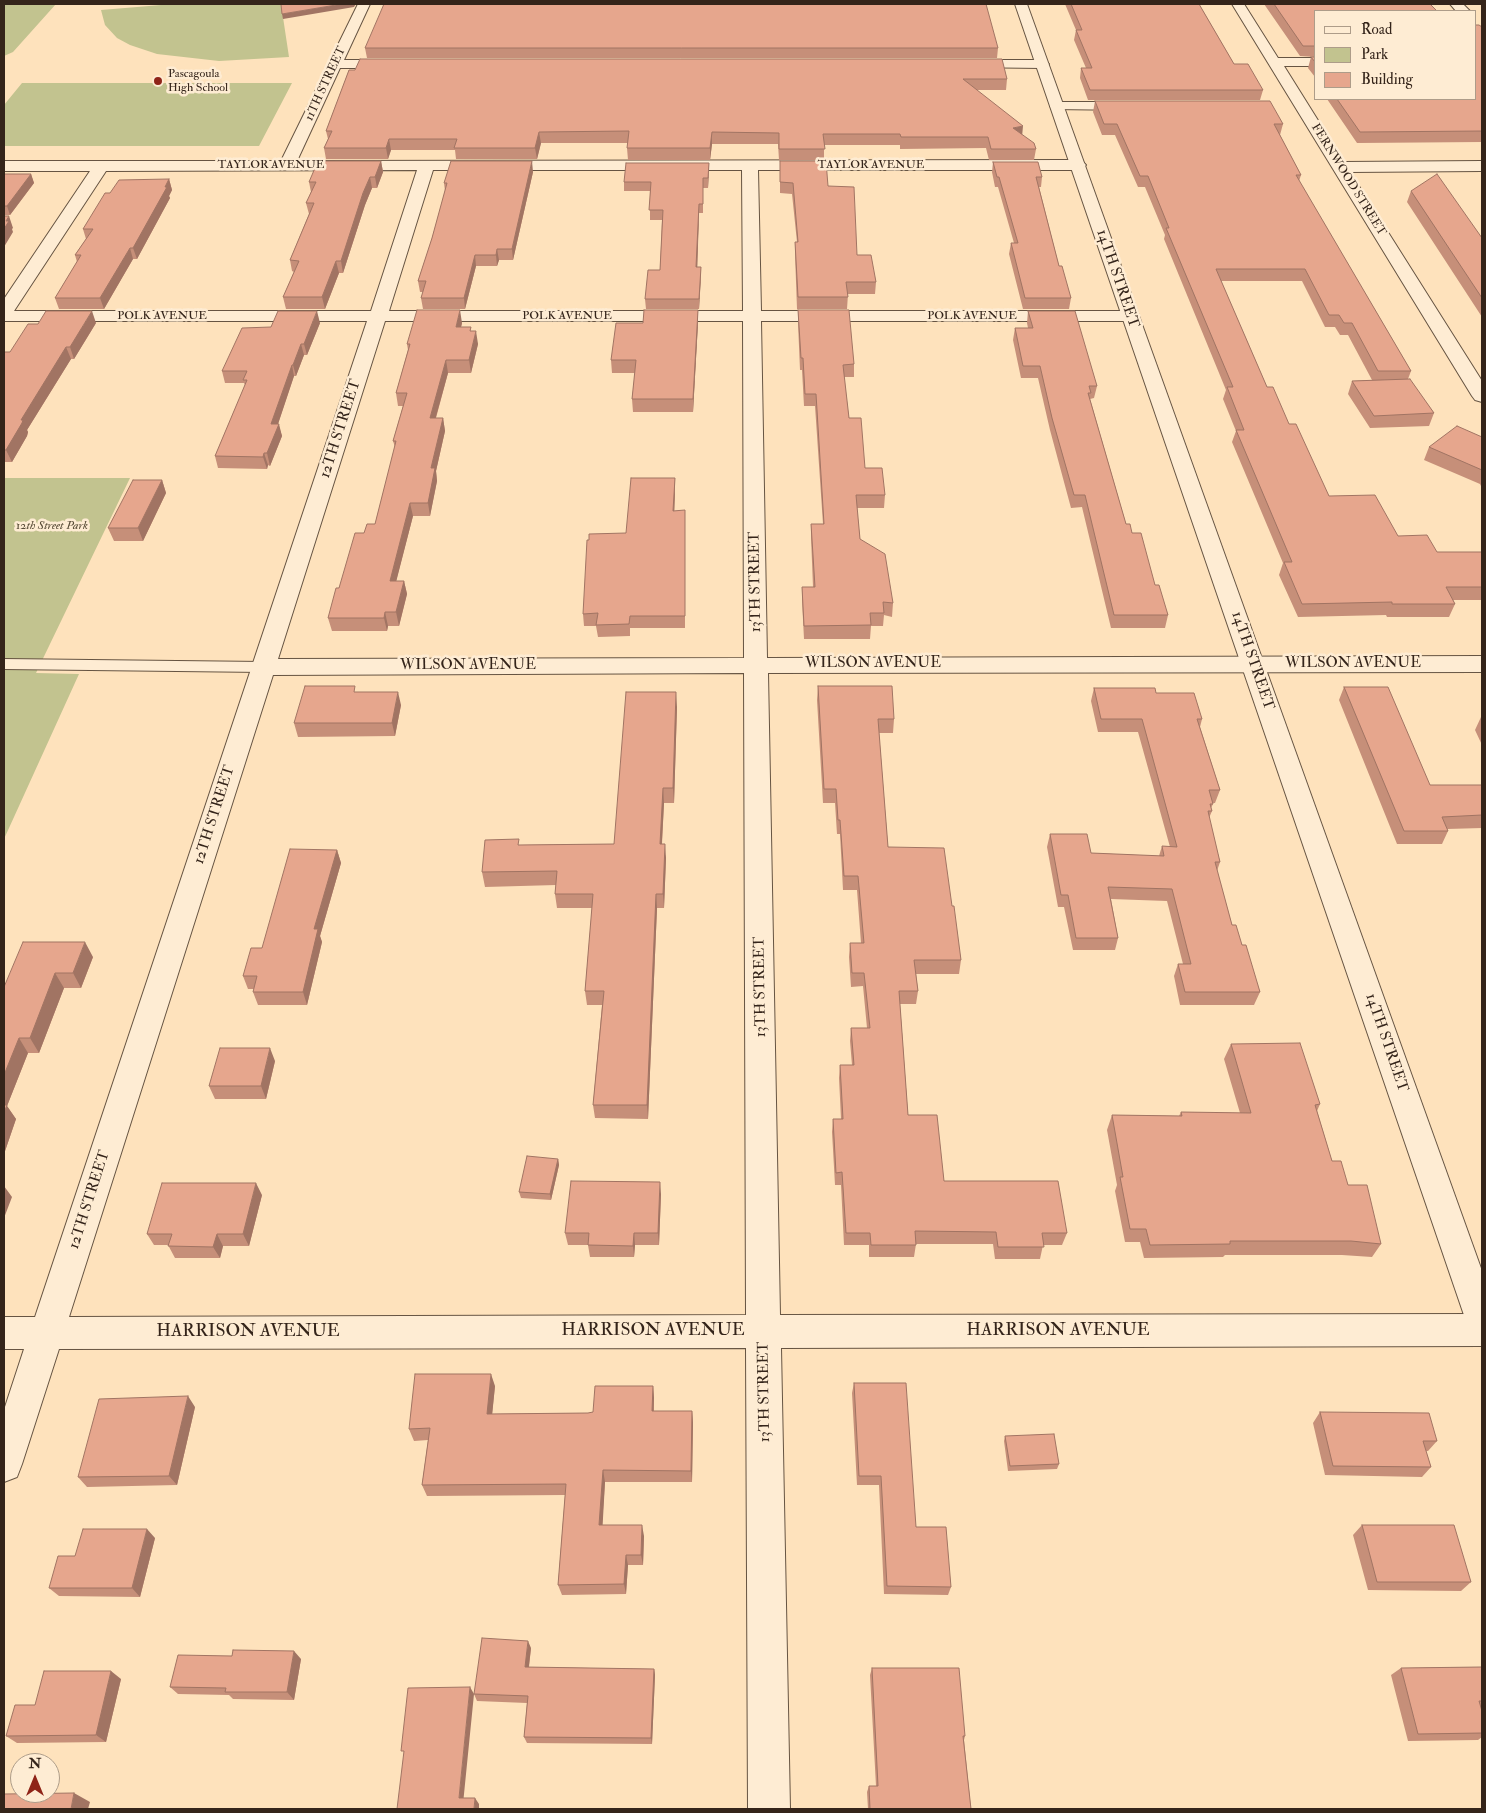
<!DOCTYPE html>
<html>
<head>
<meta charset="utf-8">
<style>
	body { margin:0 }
	#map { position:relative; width:1486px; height:1813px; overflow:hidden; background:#fee2bc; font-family:"IM FELL Double Pica",serif }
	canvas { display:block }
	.frame { position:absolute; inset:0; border:5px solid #34241a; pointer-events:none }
	.legend { position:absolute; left:1314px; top:10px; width:162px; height:90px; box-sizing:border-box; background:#feecd3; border:1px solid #ad9c89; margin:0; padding:6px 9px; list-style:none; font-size:15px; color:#34241a }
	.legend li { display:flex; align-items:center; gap:10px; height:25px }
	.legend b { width:25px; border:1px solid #ad9c89 }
	.north { position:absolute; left:10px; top:1753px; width:50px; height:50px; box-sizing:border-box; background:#feecd3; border:1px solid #ad9c89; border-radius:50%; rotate:0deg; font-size:14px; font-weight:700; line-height:20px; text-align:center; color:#34241a }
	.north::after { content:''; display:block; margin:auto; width:18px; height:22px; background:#8f2418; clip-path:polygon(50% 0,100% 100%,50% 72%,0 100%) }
</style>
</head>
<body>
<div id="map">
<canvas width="1486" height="1813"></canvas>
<div class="frame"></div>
<ul class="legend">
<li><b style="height:6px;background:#feecd3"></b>Road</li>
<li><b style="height:14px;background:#c2c38f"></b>Park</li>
<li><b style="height:14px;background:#e6a68d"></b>Building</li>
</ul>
<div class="north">N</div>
</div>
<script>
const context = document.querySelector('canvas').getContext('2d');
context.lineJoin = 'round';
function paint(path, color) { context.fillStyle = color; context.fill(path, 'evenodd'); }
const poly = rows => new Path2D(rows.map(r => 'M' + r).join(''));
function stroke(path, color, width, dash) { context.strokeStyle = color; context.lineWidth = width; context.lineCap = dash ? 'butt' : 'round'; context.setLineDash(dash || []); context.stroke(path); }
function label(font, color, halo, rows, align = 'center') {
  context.font = font + ' "IM FELL Double Pica",serif'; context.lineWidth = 5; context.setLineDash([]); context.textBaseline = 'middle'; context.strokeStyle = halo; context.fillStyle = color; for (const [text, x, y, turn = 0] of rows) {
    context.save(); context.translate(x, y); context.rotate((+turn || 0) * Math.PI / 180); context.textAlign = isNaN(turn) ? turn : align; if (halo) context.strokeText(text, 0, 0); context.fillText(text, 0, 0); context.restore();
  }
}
paint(poly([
	[4,4,56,4,13,52,4,56],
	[173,4,281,4,289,57,219,61,157,54,130,45,117,38,105,25,101,10],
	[22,83,292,83,259,146,4,146,4,105],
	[4,478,130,478,36,673,79,674,4,839]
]), '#c2c38f');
const service = poly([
	[4,659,263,662,268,664,271,667,268,670,263,672,4,669,4,659]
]);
const minor = poly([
	[358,4,370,4,344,60,394,60,401,64,394,68,340,68,297,161,1078,160,1083,162,1086,165,1083,168,1078,170,758,170,761,311,1130,311,1136,312,1139,316,1136,320,1130,321,761,321,767,658,1482,656,1482,672,768,673,780,1315,1482,1314,1482,1346,781,1348,790,1809,748,1809,746,1348,59,1349,22,1464,17,1477,4,1482,4,1410,24,1349,4,1349,4,1317,35,1317,367,321,4,321,4,299,90,171,4,171,4,161,281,161,358,4],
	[417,170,371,311,14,311,106,171,417,170],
	[433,170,742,170,743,311,389,311,433,170],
	[385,321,743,321,744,658,278,659,385,321],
	[744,673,746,1315,69,1317,273,675,744,673],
	[1232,4,1244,4,1278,58,1315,58,1315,66,1284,66,1344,162,1482,161,1482,171,1350,172,1482,381,1482,402,1475,400,1472,396,1232,4],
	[1450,4,1463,4,1470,11,1456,11,1450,4],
	[965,60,1042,60,1049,64,1042,68,960,67,958,64,960,61,965,60],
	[1057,102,1131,102,1136,103,1138,106,1136,109,1131,110,1052,109,1050,106,1052,103,1057,102]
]);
const tertiary = poly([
	[1015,4,1027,4,1482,1271,1482,1334,1470,1329,1465,1318,1015,4]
]);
stroke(service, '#665442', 2);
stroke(minor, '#665442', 2);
stroke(tertiary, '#665442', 2);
paint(service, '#feecd3');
paint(minor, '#feecd3');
paint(tertiary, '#feecd3');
paint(poly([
	[1065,4,1199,4,1234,64,1263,90,1260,100,1088,100,1080,78,1081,68,1086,68,1074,40,1076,30],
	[1264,4,1430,4,1315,11,1315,57,1300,56],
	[1482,27,1482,142,1357,143,1327,99,1475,99],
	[365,48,998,48,997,58,367,58],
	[1311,57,1315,57,1315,77,1308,68],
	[349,70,1007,79,1006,90,977,90,1036,149,1034,160,989,160,986,148,900,149,900,145,824,145,824,160,779,160,778,144,712,144,710,160,628,160,627,148,628,143,541,143,537,159,456,159,455,150,391,150,388,159,326,159,324,148,328,139,326,131],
	[1095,101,1283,124,1280,135,1301,175,1299,181,1411,371,1408,379,1434,413,1429,426,1370,428,1348,394,1352,381,1372,380,1348,335,1340,335,1335,327,1325,327,1302,281,1221,281,1267,387,1329,496,1398,536,1437,552,1482,552,1482,600,1453,600,1455,604,1449,617,1387,617,1386,615,1298,617,1279,575,1283,563,1232,442,1236,431,1223,399,1226,390,1164,239,1165,235,1145,187,1138,187,1115,135,1102,135,1093,112],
	[381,161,383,172,377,188,372,188,365,205,343,273,339,273,325,309,286,309,283,297,294,272,292,271,290,260,309,214,306,203,311,192,309,182],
	[780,161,828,186,857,255,876,282,875,294,848,294,847,309,797,309,795,254,795,242,797,242,792,194,780,193],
	[993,162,1042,177,1041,187,1039,187,1059,266,1071,298,1069,309,1023,309,1009,254,1011,243,1014,243,998,187,995,187,992,172],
	[709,163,708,188,703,188,703,213,699,213,697,267,701,267,699,309,646,309,645,299,660,270,662,220,650,220,650,191,624,191,624,182],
	[533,172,513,260,499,260,497,266,476,266,465,309,423,309,421,298,423,292,420,292,418,281,432,238,445,191,444,183],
	[4,174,31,174,34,183,10,215,4,215],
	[169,179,172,190,169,196,170,198,137,259,133,259,104,309,59,309,55,298,77,262,75,255,86,239,83,229,110,193],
	[1411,191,1482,238,1482,317,1407,202],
	[698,310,698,323,693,412,633,412,632,399,635,373,612,373,611,360,643,323],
	[798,310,854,364,854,377,844,377,849,418,865,468,885,495,884,508,857,508,860,539,893,603,892,617,884,615,883,626,871,626,870,639,804,639,802,600,802,587,813,587,811,537,811,524,823,524,815,406,804,406,802,370,800,370,798,323],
	[1028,311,1097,386,1094,398,1090,399,1126,524,1132,533,1168,615,1165,628,1111,628,1082,507,1071,508,1050,430,1038,378,1021,378,1013,340,1015,328,1028,328,1027,323],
	[96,323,74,359,71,359,27,430,28,432,27,436,12,462,4,462,4,352,10,352],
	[320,323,307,355,304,355,296,376,294,376,278,424,282,436,270,466,268,465,267,469,218,468,215,456,245,385,244,383,225,383,222,371,271,327],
	[462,323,461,327,471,331,478,344,471,373,448,373,436,418,443,418,445,431,436,471,437,481,430,516,413,516,396,581,404,581,407,594,399,626,388,626,387,631,332,631,328,618,339,588,364,533,375,524,395,447,393,441,403,406,398,406,396,393,408,350,407,344],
	[1482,437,1482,488,1480,484,1424,460,1429,447],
	[675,478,675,490,674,511,685,522,685,628,630,628,630,636,598,637,596,626,584,626,583,614,626,533],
	[162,480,166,493,143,541,114,541,108,528],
	[818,686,894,719,893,733,879,733,888,847,952,906,961,960,959,974,916,974,918,991,916,1004,900,1004,908,1115,944,1181,1067,1233,1062,1245,1043,1245,1040,1259,995,1259,993,1244,916,1244,914,1257,869,1257,869,1245,844,1245,841,1185,835,1185,832,1132,833,1119,841,1119,839,1078,840,1065,852,1065,850,1041,851,1028,867,1028,863,986,851,987,849,957,850,943,861,943,857,890,843,890,840,834,837,834,835,803,823,803,817,700],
	[1344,687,1430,785,1482,785,1482,828,1447,829,1448,831,1442,844,1397,844,1339,700],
	[1094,688,1156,693,1202,719,1200,727,1220,790,1215,803,1212,803,1213,804,1211,808,1212,811,1209,818,1220,862,1217,871,1232,925,1242,945,1260,992,1254,1005,1180,1005,1174,976,1178,964,1183,964,1167,901,1111,899,1118,938,1115,950,1073,950,1064,907,1058,907,1047,847,1050,834,1091,853,1159,856,1162,846,1170,847,1138,732,1098,732,1091,701],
	[357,692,401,705,395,736,298,737,294,723],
	[677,707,674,803,664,803,662,844,666,858,664,908,657,908,648,1119,595,1118,593,1105,602,1005,587,1005,585,991,592,908,557,908,555,894,556,885,485,887,482,872,519,845,614,844],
	[1481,717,1482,717,1482,745,1475,730],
	[337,850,341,863,320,936,322,942,307,1005,258,1005,253,992,254,989,248,989,243,976,262,948],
	[93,957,81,988,64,988,39,1053,28,1053,7,1106,16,1119,4,1154,4,987],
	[1231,1044,1320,1104,1317,1111,1332,1161,1348,1185,1381,1244,1372,1257,1342,1255,1225,1255,1223,1257,1144,1258,1140,1242,1125,1242,1115,1191,1117,1185,1107,1130,1112,1115,1179,1116,1181,1112,1240,1113,1224,1059],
	[275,1061,266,1099,215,1099,209,1086],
	[558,1159,559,1165,551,1200,521,1198,519,1192],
	[661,1194,659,1245,635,1245,634,1257,590,1257,588,1245,568,1245,565,1233],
	[262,1195,249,1246,223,1246,220,1258,175,1258,168,1245,154,1245,147,1234],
	[854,1383,916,1527,951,1587,948,1595,884,1594,879,1485,857,1485,852,1393],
	[495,1386,492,1414,588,1413,593,1412,653,1386,654,1398,654,1411,692,1411,693,1423,692,1482,605,1482,602,1525,644,1536,643,1565,628,1565,626,1594,562,1595,558,1585,565,1495,427,1496,422,1485,428,1440,414,1441,409,1429],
	[195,1407,177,1485,87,1487,78,1477],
	[1320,1412,1437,1441,1428,1451,1426,1451,1431,1467,1422,1477,1325,1475,1313,1423],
	[1005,1436,1059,1464,1057,1469,1008,1471,1004,1441],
	[1362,1525,1471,1582,1461,1591,1368,1590,1353,1535],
	[155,1538,140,1597,59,1596,49,1588],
	[531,1648,529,1667,654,1669,655,1675,652,1744,527,1743,524,1737,527,1703,477,1701,474,1694],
	[301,1659,294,1700,233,1699,229,1695,178,1694,170,1687],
	[1482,1667,1482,1708,1481,1708,1482,1711,1482,1737,1478,1740,1408,1741,1391,1675,1401,1668],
	[872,1668,965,1736,964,1740,971,1809,868,1809,867,1792,869,1786,876,1786,870,1675],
	[121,1679,106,1742,17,1743,6,1736,35,1705]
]), '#c68f79');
paint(poly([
	[342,4,356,4,354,7,283,19,282,14],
	[1023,126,1022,137,1013,128],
	[539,132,541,143,537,159,535,148],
	[712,132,712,144,710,160,710,148],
	[389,139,391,150,388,159,386,148],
	[381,161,383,172,377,188,375,177],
	[532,161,533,172,513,260,512,249],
	[709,163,709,172,708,188,708,178],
	[31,174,34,183,10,215,7,206],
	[370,177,372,188,365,205,343,273,341,261,363,193],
	[169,179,172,190,169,196,170,198,137,259,133,248],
	[699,204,699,213,697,277,696,267],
	[9,216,13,228,12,229,13,232,4,247,4,229,6,221],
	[130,248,133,259,104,309,100,298],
	[497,249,499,260,497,266,496,255],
	[475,255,476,266,465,309,464,298],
	[336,261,339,273,325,309,322,297],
	[701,267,701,277,699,309,699,299],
	[460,310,462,323,458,340,456,327],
	[698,310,698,323,693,412,693,399],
	[92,311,96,323,74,359,70,347],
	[317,311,320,323,307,355,304,344],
	[476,331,478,344,471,373,469,360],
	[301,344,304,355,296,376,293,365],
	[66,347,71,359,27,430,28,432,27,436,12,462,6,450,21,420],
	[446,360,448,373,432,431,430,418],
	[292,365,294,376,276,430,279,424,282,436,270,466,267,453,271,424],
	[443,418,445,431,436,471,437,481,430,516,428,503,431,468],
	[264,453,268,465,267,469,263,457],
	[675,478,675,490,674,523,673,511],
	[162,480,166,493,143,541,138,528],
	[410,503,413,516,393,594,390,581],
	[404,581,407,594,399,626,396,612],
	[385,612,388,626,387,631,384,618],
	[398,692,401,705,395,736,392,723],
	[676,692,677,707,674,803,673,788],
	[663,788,664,803,661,858,660,844],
	[665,844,666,858,664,908,663,894],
	[337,850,341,863,320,936,322,942,307,1005,303,992,314,929],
	[656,894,657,908,648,1119,647,1105],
	[85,942,93,957,81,988,73,973],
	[55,973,64,988,39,1053,30,1038],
	[19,1038,28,1053,7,1106,16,1119,4,1154,4,1075],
	[270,1048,275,1061,266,1099,261,1086],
	[558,1159,559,1165,551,1200,550,1194],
	[660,1182,661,1194,659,1245,658,1233],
	[256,1183,262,1195,249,1246,243,1234],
	[4,1186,12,1197,4,1218],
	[634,1233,635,1245,634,1257,633,1246],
	[217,1234,223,1246,220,1258,213,1247],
	[491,1374,495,1386,491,1426,487,1414],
	[653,1386,654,1398,653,1423,652,1411],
	[188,1396,195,1407,177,1485,169,1476],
	[692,1411,693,1423,692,1482,691,1471],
	[603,1470,605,1482,602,1536,599,1525],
	[642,1525,644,1536,643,1565,641,1555],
	[147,1529,155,1538,140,1597,132,1588],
	[626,1555,628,1565,626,1594,624,1584],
	[528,1641,531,1648,528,1673,525,1667],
	[294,1651,301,1659,294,1700,287,1692],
	[654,1669,655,1675,652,1744,651,1738],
	[111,1671,121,1679,106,1742,96,1735],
	[470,1687,474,1694,463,1804,459,1798],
	[74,1793,90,1802,88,1809,71,1809],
	[475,1798,479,1804,479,1809,474,1809]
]), '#a17463');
const building = poly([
	[281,4,342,4,282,14,281,4],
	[384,4,986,4,998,48,365,48,384,4],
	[1071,4,1199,4,1234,64,1248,64,1263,90,1090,90,1081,68,1092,68,1076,30,1082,30,1071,4],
	[1274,4,1430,4,1437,11,1315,11,1315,46,1303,46,1274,4],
	[1475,25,1479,25,1482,27,1482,131,1360,132,1337,99,1475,99,1475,25],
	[1311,57,1315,57,1315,62,1311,57],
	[360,59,1002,59,1007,79,963,79,1023,126,1013,128,1034,143,1036,149,991,149,988,137,901,137,900,134,823,134,825,149,779,149,779,133,712,132,710,148,627,148,629,131,539,132,535,148,454,148,457,139,389,139,386,148,324,148,332,131,326,131,349,70,355,70,360,59],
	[1095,101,1270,101,1283,124,1274,124,1301,175,1296,175,1411,371,1378,371,1352,323,1344,323,1339,315,1329,315,1305,269,1216,269,1267,387,1273,387,1289,424,1296,424,1329,496,1375,495,1398,536,1427,535,1437,552,1482,552,1482,587,1446,587,1455,604,1392,604,1392,602,1302,604,1284,562,1292,562,1236,430,1244,430,1227,387,1233,387,1166,228,1169,228,1148,176,1140,176,1117,124,1104,124,1095,101],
	[318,161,381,161,375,177,370,177,363,193,341,261,336,261,322,297,283,297,299,261,290,260,314,203,306,203,316,182,309,182,318,161],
	[451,161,532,161,512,249,497,249,496,255,475,255,464,298,421,298,426,281,418,281,432,238,447,183,444,183,451,161],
	[780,161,826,161,828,186,854,187,857,255,871,255,876,282,846,282,848,297,798,297,795,242,798,242,793,183,780,182,780,161],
	[993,162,1038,162,1042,177,1036,177,1059,266,1062,266,1071,298,1025,298,1011,243,1018,243,999,177,997,177,993,162],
	[626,163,709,163,708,178,703,178,703,204,699,204,696,267,701,267,699,299,645,299,648,270,660,270,663,210,649,210,651,182,624,182,626,163],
	[4,174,31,174,7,206,4,206,4,174],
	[1437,174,1482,238,1482,298,1411,191,1437,174],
	[169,179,165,187,167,187,133,248,130,248,100,298,55,298,81,255,75,255,93,229,83,229,105,193,110,193,119,180,169,179],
	[4,216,9,216,6,221,9,221,4,229,4,216],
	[417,310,460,310,456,327,471,327,470,331,476,331,469,360,446,360,430,418,443,418,431,468,435,468,428,503,410,503,390,581,404,581,396,612,385,612,384,618,328,618,336,588,339,588,355,533,364,533,367,524,375,524,396,441,393,441,407,393,396,393,410,344,407,344,417,310],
	[644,310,698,310,693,399,632,399,636,360,611,360,616,323,643,323,644,310],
	[798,310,849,310,854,364,843,365,849,418,861,418,865,468,882,468,885,495,856,495,860,539,885,554,893,603,883,602,884,613,870,613,871,625,804,626,802,587,815,587,811,524,824,524,816,394,805,394,803,358,801,358,798,310],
	[46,311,92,311,70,347,66,347,21,420,23,420,22,423,6,450,4,450,4,352,10,352,28,324,38,324,46,311],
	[278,311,317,311,304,344,301,344,293,365,292,365,271,424,279,424,267,453,264,453,263,457,215,456,247,380,243,380,247,371,222,371,242,328,271,327,278,311],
	[1028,311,1075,311,1097,386,1089,386,1091,393,1088,393,1126,524,1130,524,1132,533,1141,533,1155,585,1159,585,1168,615,1114,615,1085,495,1074,495,1052,418,1040,366,1023,366,1015,328,1033,328,1028,311],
	[1410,379,1434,413,1374,416,1352,381,1410,379],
	[1457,426,1482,437,1482,470,1429,447,1457,426],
	[631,478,675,478,673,511,685,510,685,616,630,616,629,624,596,625,598,613,583,614,587,540,589,540,589,534,626,533,631,478],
	[133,480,162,480,138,528,108,528,133,480],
	[305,686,355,686,354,692,398,692,392,723,294,723,305,686],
	[818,686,892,686,894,719,878,719,888,847,944,848,952,906,954,906,961,960,914,960,918,991,899,991,908,1115,937,1115,944,1181,1058,1181,1067,1233,1042,1233,1044,1247,998,1247,996,1232,915,1231,916,1245,871,1245,870,1233,846,1233,842,1172,836,1173,833,1119,843,1119,840,1065,854,1065,851,1028,870,1028,864,973,852,973,850,943,864,943,858,876,844,876,840,820,838,820,836,789,824,789,818,686],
	[1344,687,1388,687,1430,785,1482,785,1482,815,1442,817,1448,831,1404,831,1344,687],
	[1094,688,1155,688,1156,693,1194,693,1202,719,1197,719,1220,790,1209,790,1213,804,1210,804,1212,811,1208,811,1220,862,1215,862,1232,925,1236,925,1242,945,1246,945,1260,992,1185,992,1178,964,1191,964,1172,889,1108,887,1118,938,1076,938,1068,895,1061,895,1050,834,1087,834,1091,853,1164,856,1162,846,1177,847,1142,719,1101,719,1094,688],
	[626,692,676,692,673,788,663,788,660,844,665,844,663,894,656,894,647,1105,593,1105,604,991,585,991,593,894,555,894,557,871,482,872,485,840,519,839,518,845,614,844,626,692],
	[290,849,337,850,314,929,318,929,303,992,253,992,257,976,243,976,251,948,262,948,290,849],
	[23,942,85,942,73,973,55,973,30,1038,19,1038,4,1075,4,987,23,942],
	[1300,1043,1320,1104,1315,1105,1332,1161,1341,1161,1348,1185,1367,1185,1381,1244,1351,1241,1230,1241,1230,1244,1150,1245,1146,1229,1130,1229,1120,1177,1123,1177,1112,1115,1182,1116,1181,1112,1251,1113,1231,1044,1300,1043],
	[220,1048,270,1048,261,1086,209,1086,220,1048],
	[4,1105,7,1105,4,1113,4,1105],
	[527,1156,558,1159,550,1194,519,1192,527,1156],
	[571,1181,660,1182,658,1233,634,1233,633,1246,588,1245,589,1233,565,1233,571,1181],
	[162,1183,256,1183,243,1234,217,1234,213,1247,168,1246,172,1234,147,1234,162,1183],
	[415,1374,491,1374,487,1414,588,1413,593,1412,595,1386,653,1386,652,1411,692,1411,691,1471,603,1470,599,1525,642,1525,641,1555,626,1555,624,1584,558,1585,566,1484,422,1485,430,1428,409,1429,415,1374],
	[854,1383,906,1383,916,1527,946,1527,951,1587,887,1586,881,1476,859,1476,854,1383],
	[188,1396,169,1476,78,1477,99,1399,188,1396],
	[1320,1412,1429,1413,1437,1441,1423,1441,1431,1467,1333,1466,1320,1412],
	[1054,1434,1059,1464,1010,1466,1005,1436,1054,1434],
	[1362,1525,1454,1525,1471,1582,1377,1582,1362,1525],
	[83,1529,147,1529,132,1588,49,1588,58,1556,75,1556,83,1529],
	[482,1638,528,1641,525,1667,654,1669,651,1738,524,1737,528,1696,474,1694,482,1638],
	[233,1650,294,1651,287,1692,225,1692,226,1688,170,1687,178,1655,232,1656,233,1650],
	[1482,1667,1482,1701,1479,1701,1482,1711,1482,1733,1418,1734,1401,1668,1482,1667],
	[872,1668,959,1668,965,1736,963,1736,971,1809,870,1809,869,1786,878,1786,872,1668],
	[44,1671,111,1671,96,1735,6,1736,15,1705,35,1705,44,1671],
	[470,1687,459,1798,475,1798,474,1809,397,1809,404,1751,401,1751,408,1688,470,1687],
	[74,1793,71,1809,4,1809,4,1794,74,1793]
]);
paint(building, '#e6a68d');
stroke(building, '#a17463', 1);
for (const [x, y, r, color] of [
	[158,81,5,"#8f2418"]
]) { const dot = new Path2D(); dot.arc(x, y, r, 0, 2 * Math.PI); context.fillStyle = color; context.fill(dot); stroke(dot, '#feecd3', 2); }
label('12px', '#34241a', '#feecd3', [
	["Pascagoula",168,74],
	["High School",168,88]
], 'left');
label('12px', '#34241a', '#feecd3', [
	["11TH STREET",326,84,-65],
	["TAYLOR AVENUE",271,165],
	["TAYLOR AVENUE",871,165],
	["FERNWOOD STREET",1348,180,58],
	["POLK AVENUE",162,316],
	["POLK AVENUE",567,316],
	["POLK AVENUE",972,316]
]);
label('italic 12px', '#584c37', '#feecd3', [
	["12th Street Park",52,526]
]);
label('15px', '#34241a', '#feecd3', [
	["14TH STREET",1117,279,71],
	["12TH STREET",341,429,-72],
	["13TH STREET",756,582,-91],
	["14TH STREET",1252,661,71],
	["WILSON AVENUE",873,664],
	["WILSON AVENUE",1353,664],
	["WILSON AVENUE",468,666],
	["12TH STREET",215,815,-72],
	["13TH STREET",761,987,-91],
	["14TH STREET",1386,1043,71],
	["12TH STREET",90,1200,-72],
	["13TH STREET",765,1392,-91]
]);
label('18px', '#34241a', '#feecd3', [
	["HARRISON AVENUE",653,1331],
	["HARRISON AVENUE",1058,1331],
	["HARRISON AVENUE",248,1332]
]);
</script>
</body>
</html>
